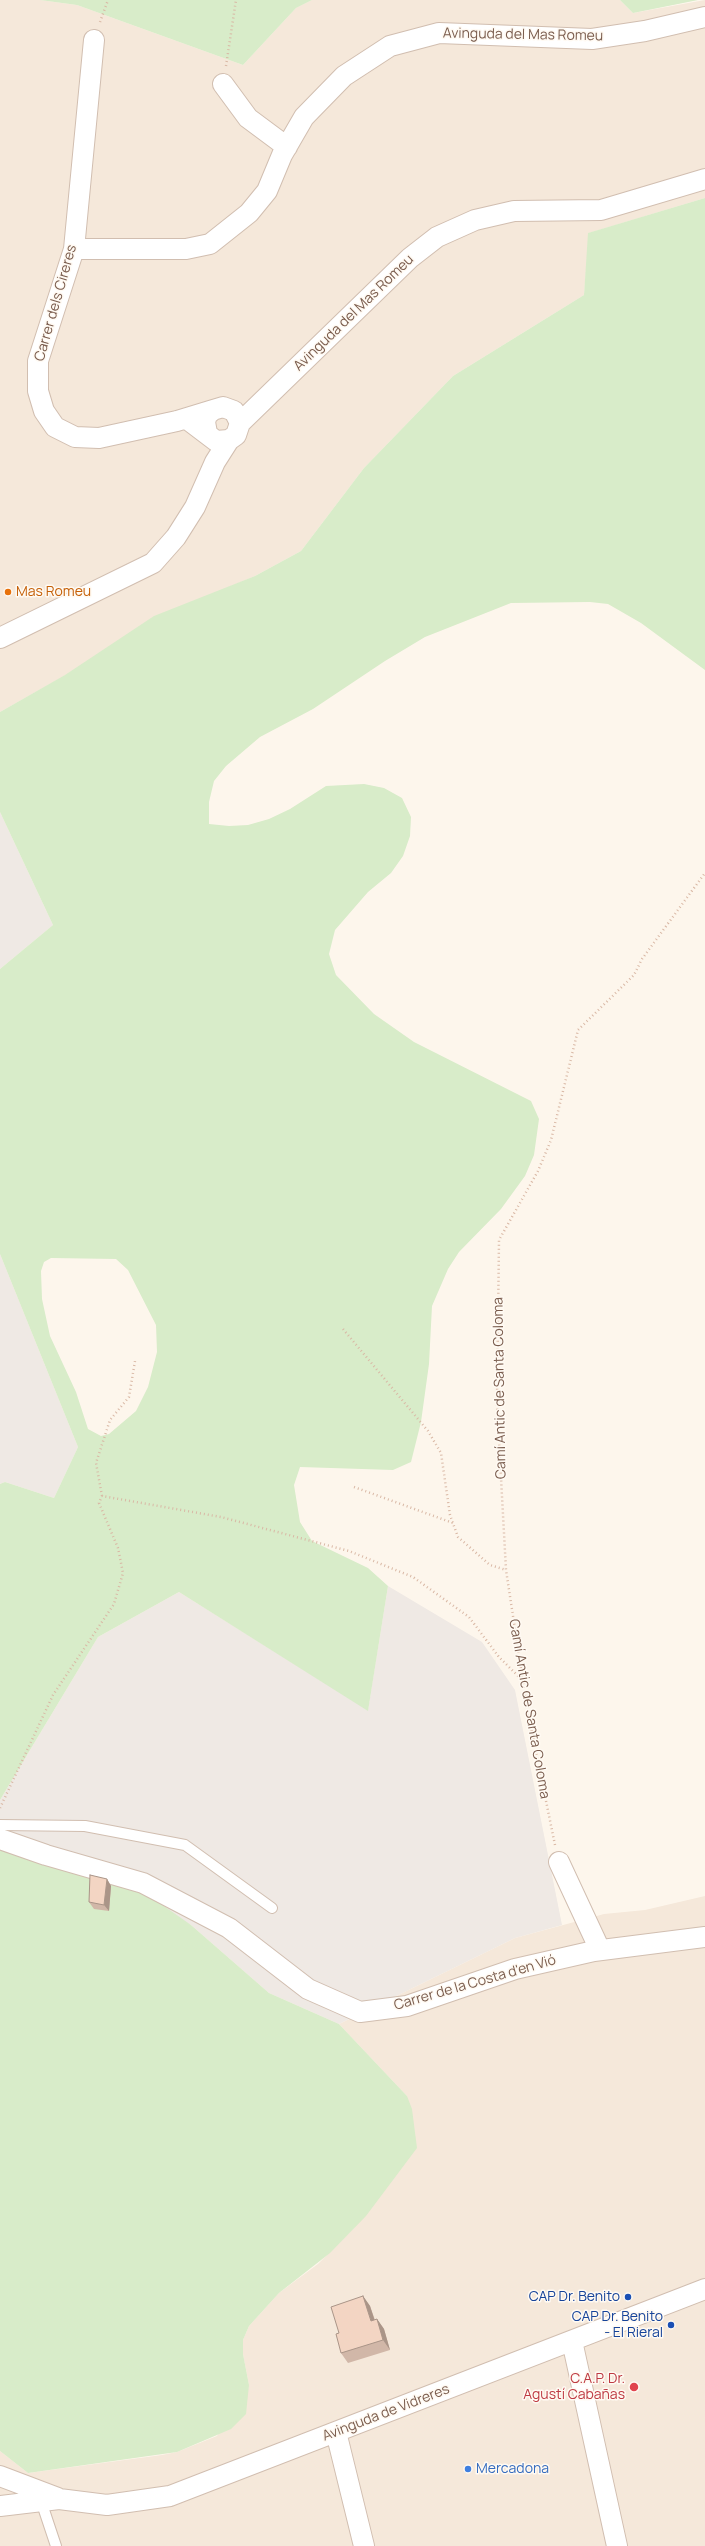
<!DOCTYPE html>
<html>
<head>
<meta charset="utf-8">
<style>
	body { margin:0 }
	canvas { display:block; background:#fdf6ec }
</style>
</head>
<body>
<canvas width="705" height="2546"></canvas>
<script>
const context = document.querySelector('canvas').getContext('2d');
context.lineJoin = 'round';
function paint(path, color) { context.fillStyle = color; context.fill(path, 'evenodd'); }
const poly = rows => new Path2D(rows.map(r => 'M' + r).join(''));
function stroke(path, color, width, dash) { context.strokeStyle = color; context.lineWidth = width; context.lineCap = dash ? 'butt' : 'round'; context.setLineDash(dash || []); context.stroke(path); }
function label(font, color, halo, rows, align = 'center') {
  context.font = font + ' Manrope,sans-serif'; context.lineWidth = 3; context.setLineDash([]); context.textBaseline = 'middle'; context.strokeStyle = halo; context.fillStyle = color; for (const [text, x, y, turn = 0] of rows) {
    context.save(); context.translate(x, y); context.rotate((+turn || 0) * Math.PI / 180); context.textAlign = isNaN(turn) ? turn : align; if (halo) context.strokeText(text, 0, 0); context.fillText(text, 0, 0); context.restore();
  }
}
paint(poly([
	[0,0,40,0,77,5,243,65,296,8,312,0,620,0,633,13,705,0,705,198,589,233,584,295,453,376,364,468,301,551,255,576,205,597,0,712],
	[705,1896,705,2546,0,2546,0,2451,28,2473,162,2455,177,2452,217,2436,249,2385,243,2354,243,2340,249,2326,279,2293,318,2264,354,2228,407,2096,339,2024,515,1938,604,1914,645,1910]
]), '#f5e8da');
paint(poly([
	[0,812,53,925,0,969],
	[0,1254,78,1447,54,1498,5,1482,0,1484],
	[388,1586,482,1642,515,1690,562,1925,515,1938,339,2024,269,1993,191,1925,0,1848,0,1800,98,1637,179,1592,368,1710]
]), '#efe9e4');
paint(poly([
	[40,0,312,0,296,8,243,65,77,5],
	[620,0,698,0,633,13],
	[705,198,705,670,641,623,608,604,590,602,511,603,425,637,385,661,313,709,260,737,226,766,214,781,209,802,209,824,229,826,248,825,269,819,290,809,326,786,364,784,384,788,402,798,411,817,410,836,403,856,391,873,368,892,335,930,329,954,336,975,374,1014,414,1042,531,1101,539,1119,534,1155,525,1176,501,1209,459,1252,448,1269,432,1306,429,1364,421,1422,411,1462,393,1470,300,1467,294,1485,300,1522,312,1541,368,1568,388,1586,368,1711,179,1592,98,1637,0,1800,0,1484,5,1482,54,1498,78,1447,0,1254,0,969,53,925,0,812,0,712,65,675,154,616,255,576,301,551,364,468,453,376,584,295,588,233],
	[51,1258,116,1259,128,1270,156,1325,157,1352,148,1387,136,1411,109,1434,101,1436,88,1429,76,1392,50,1336,42,1299,41,1271,44,1262],
	[0,1848,125,1882,151,1897,191,1925,269,1993,339,2024,407,2096,412,2109,417,2148,366,2216,330,2253,279,2293,249,2326,243,2340,243,2354,249,2385,246,2414,231,2429,177,2452,28,2473,0,2451]
]), '#d8ecc9');
const service = poly([
	[0,1825,85,1826,185,1845,272,1908],
	[41,2501,56,2546]
]);
const minor = poly([
	[94,40,74,249,38,361,38,391,44,411,55,427,75,437,99,438,177,421,213,410],
	[223,84,248,118,287,147],
	[74,249,186,249,210,244,249,213,267,191,282,155,304,117,344,76,390,46,439,33,592,39,645,31,705,17],
	[187,419,216,441,229,440,236,435,240,423,234,411,223,407,213,410,207,415,205,422,207,433],
	[240,423,410,258,437,237,475,220,514,211,601,210,705,179],
	[0,638,153,563,176,537,195,507,215,462,229,440],
	[0,1839,46,1855,143,1883,229,1928,308,1989,360,2012,407,2006,515,1969,594,1951,705,1937],
	[559,1862,600,1950],
	[572,2341,617,2546],
	[336,2432,364,2546],
	[0,2476,58,2498],
	[0,2506,59,2499,107,2505,170,2496,705,2289]
]);
stroke(service, '#d1beb0', 12);
stroke(minor, '#d1beb0', 22);
stroke(poly([
	[100,22,108,0],
	[226,66,236,0],
	[343,1329,428,1431,441,1453,450,1515,458,1537,490,1565,506,1570],
	[354,1487,453,1523],
	[102,1496,96,1463,110,1420,129,1397,135,1361],
	[0,1808,53,1695,114,1604,123,1573,118,1548,99,1503,102,1496,221,1517,349,1551,413,1577,469,1617,499,1657,522,1680],
	[555,1845,527,1708,506,1570,497,1404,499,1240,538,1171,551,1140,578,1030,634,975,642,959,705,873]
]), '#d9b8a5', 2.5, [1, 3]);
stroke(service, '#fff', 10);
stroke(minor, '#fff', 20);
paint(poly([
	[107,1879,111,1886,109,1911,94,1909,89,1902],
	[363,2296,370,2306,375,2320,377,2319,384,2329,390,2350,348,2363,341,2353]
]), '#d1b7a8');
paint(poly([
	[107,1879,111,1886,109,1911,104,1905],
	[363,2296,370,2306,378,2331,371,2321],
	[377,2319,384,2329,390,2350,383,2340]
]), '#aa9588');
const building = poly([
	[90,1875,107,1879,104,1905,89,1902,90,1875],
	[363,2296,371,2321,377,2319,383,2340,341,2353,336,2334,339,2333,331,2307,363,2296]
]);
paint(building, '#f3d5c3');
stroke(building, '#aa9588', 1);
for (const [x, y, r, color] of [
	[8,592,4,"#e8710a"],
	[628,2297,4,"#1a4fb4"],
	[671,2325,4,"#1a4fb4"],
	[634,2387,5,"#e0444e"],
	[468,2469,4,"#3f7fe0"]
]) { const dot = new Path2D(); dot.arc(x, y, r, 0, 2 * Math.PI); context.fillStyle = color; context.fill(dot); stroke(dot, '#fffaf3', 1.5); }
label('14px', '#7a5c4d', '#fffaf3', [
	["Avinguda del Mas Romeu",523,35,1],
	["Carrer dels Cireres",56,303,-74],
	["Avinguda del Mas Romeu",354,313,-44],
	["Camí Antic de Santa Coloma",500,1388,-91],
	["Camí Antic de Santa Coloma",529,1709,80],
	["Carrer de la Costa d'en Vió",475,1983,-16],
	["Avinguda de Vidreres",386,2413,-21]
]);
label('14px', '#c56008', '#fffaf3', [
	["Mas Romeu",16,592]
], 'left');
label('14px', '#164399', '#fffaf3', [
	["CAP Dr. Benito",620,2297],
	["CAP Dr. Benito",663,2317],
	["- El Rieral",663,2333]
], 'right');
label('14px', '#be3a42', '#fffaf3', [
	["C.A.P. Dr.",625,2379],
	["Agustí Cabañas",625,2395]
], 'right');
label('14px', '#366cbe', '#fffaf3', [
	["Mercadona",476,2469]
], 'left');
</script>
</body>
</html>
